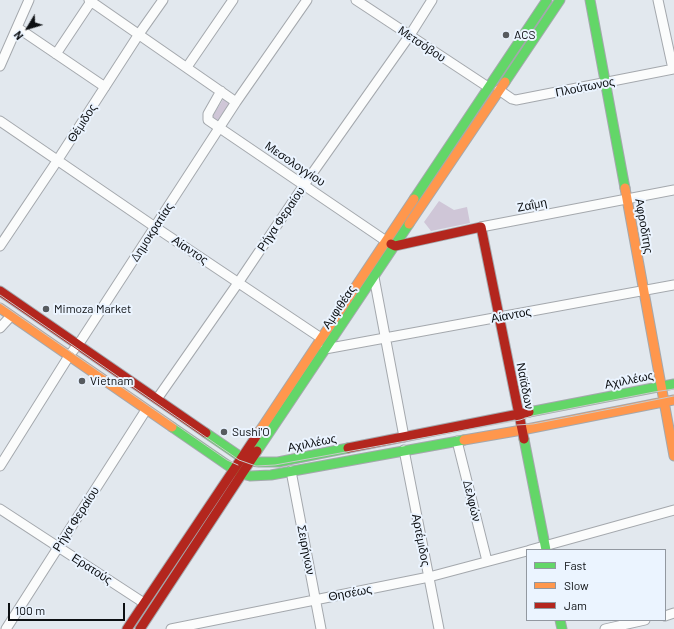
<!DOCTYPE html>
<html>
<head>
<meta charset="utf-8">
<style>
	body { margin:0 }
	#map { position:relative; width:674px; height:629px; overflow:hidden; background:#e2e8ee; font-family:Barlow,sans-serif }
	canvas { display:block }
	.legend { position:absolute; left:526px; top:549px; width:140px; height:72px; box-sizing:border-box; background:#ebf4ff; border:1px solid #9298a0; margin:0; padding:5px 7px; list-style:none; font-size:12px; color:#0c0f12 }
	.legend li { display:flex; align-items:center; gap:8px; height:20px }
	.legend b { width:20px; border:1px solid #9298a0 }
	.north { position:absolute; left:8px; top:8px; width:40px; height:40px; -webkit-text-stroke:3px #ebf4ff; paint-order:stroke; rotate:232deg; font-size:11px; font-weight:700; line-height:16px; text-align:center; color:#0c0f12 }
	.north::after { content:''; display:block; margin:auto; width:14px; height:18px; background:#0c0f12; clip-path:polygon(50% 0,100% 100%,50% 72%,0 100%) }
	.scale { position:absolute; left:8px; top:603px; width:117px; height:18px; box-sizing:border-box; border:2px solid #0c0f12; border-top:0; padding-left:5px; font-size:12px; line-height:14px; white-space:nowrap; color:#0c0f12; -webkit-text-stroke:3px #ebf4ff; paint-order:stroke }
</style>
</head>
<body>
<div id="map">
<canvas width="674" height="629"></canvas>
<ul class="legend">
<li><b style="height:5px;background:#63d668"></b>Fast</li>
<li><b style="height:5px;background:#ff974d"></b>Slow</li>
<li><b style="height:5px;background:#b3261e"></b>Jam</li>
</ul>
<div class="north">N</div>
<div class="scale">100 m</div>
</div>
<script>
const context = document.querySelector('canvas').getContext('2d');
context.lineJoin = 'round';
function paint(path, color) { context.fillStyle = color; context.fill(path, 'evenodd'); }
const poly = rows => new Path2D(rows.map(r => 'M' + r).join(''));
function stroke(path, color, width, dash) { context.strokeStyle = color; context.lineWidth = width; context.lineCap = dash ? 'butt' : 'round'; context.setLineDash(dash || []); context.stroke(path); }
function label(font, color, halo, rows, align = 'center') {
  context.font = font + ' Barlow,sans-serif'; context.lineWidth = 4; context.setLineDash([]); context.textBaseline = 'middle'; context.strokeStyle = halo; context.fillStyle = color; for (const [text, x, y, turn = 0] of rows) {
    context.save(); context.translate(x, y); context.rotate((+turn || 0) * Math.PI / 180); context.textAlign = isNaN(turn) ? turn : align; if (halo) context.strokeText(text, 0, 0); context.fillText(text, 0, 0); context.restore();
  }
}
paint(poly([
	[224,98,232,103,218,125,210,120],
	[439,201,454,210,467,207,470,223,431,231,424,222]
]), '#cfc6d7');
const street = poly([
	[89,0,236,102],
	[356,0,488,87],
	[658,0,673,69],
	[18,28,105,87],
	[56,54,92,0],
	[0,66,29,0],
	[187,67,233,0],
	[499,90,512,99,516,100,674,69],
	[221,91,208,114,208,120,386,241],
	[0,121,155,227,321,338],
	[481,227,674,190],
	[0,246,57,161,139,34,163,0],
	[374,277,404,437],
	[0,328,11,316],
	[325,349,674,285],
	[157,399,238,283,304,185,410,35,432,0],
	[457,441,487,561],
	[404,450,439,629],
	[0,466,69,356,82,339,236,102,307,0],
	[291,471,321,629],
	[0,509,144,603],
	[530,550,674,510],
	[665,616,674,613],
	[6,629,146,410],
	[171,629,429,577,527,551],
	[605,629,645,620]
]);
const fast = poly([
	[590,0,625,188],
	[505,82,560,0],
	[414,199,547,0],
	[529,412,674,384],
	[172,427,233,469,242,474,250,476,271,475,464,440],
	[206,433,241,457,250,461,259,462,278,462,348,448],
	[524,439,546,550],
	[257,451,409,224],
	[560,620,562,629]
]);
const slow = poly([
	[625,188,674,456],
	[409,224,505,82],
	[0,308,172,427],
	[259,432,414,199],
	[464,440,522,430,674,400]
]);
const jam = poly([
	[391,244,395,246,481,227,524,439],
	[0,291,206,433],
	[348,448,529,412],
	[127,629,259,432],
	[140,629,257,451]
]);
stroke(street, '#a4a8ad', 11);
stroke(fast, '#a4a8ad', 11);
stroke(slow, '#a4a8ad', 11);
stroke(jam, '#a4a8ad', 11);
stroke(street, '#fbfcfc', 9);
stroke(fast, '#63d668', 9);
stroke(slow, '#ff974d', 9);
stroke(jam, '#b3261e', 9);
stroke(poly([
	[0,295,239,460,256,466,275,465,520,420,532,416,654,392,674,389],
	[0,303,227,460,238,465],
	[517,425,533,424,610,409,674,396]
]), '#c8c9ca', 1);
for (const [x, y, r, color] of [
	[506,35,4,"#575b5f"],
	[46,309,4,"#575b5f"],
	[82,381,4,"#575b5f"],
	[224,432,4,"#575b5f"]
]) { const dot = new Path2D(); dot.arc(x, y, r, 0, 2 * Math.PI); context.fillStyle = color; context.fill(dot); stroke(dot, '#ebf4ff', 1.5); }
label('12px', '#0c0f12', '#ebf4ff', [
	["ACS",514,35],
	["Mimoza Market",54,309],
	["Vietnam",90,381],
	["Sushi'O",232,432]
], 'left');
label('12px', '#0c0f12', '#ebf4ff', [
	["Μετσόβου",422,44,34],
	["Πλούτωνος",585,87,-11],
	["Θέμιδος",82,123,-57],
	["Μεσολογγίου",295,164,34],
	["Ζαΐμη",532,205,-11],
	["Ρήγα Φεραίου",281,219,-56],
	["Αφροδίτης",644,226,80],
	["Δημοκρατίας",152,232,-57],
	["Αίαντος",190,250,34],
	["Αμφιθέας",339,307,-56],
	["Αίαντος",511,315,-11],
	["Αχιλλέως",629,380,-11],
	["Ναϊάδων",525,386,79],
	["Αχιλλέως",312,443,-11],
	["Δελφών",472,501,76],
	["Ρήγα Φεραίου",76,519,-57],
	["Αρτέμιδος",421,540,79],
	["Σειρήνων",306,550,79],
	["Ερατούς",92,569,33],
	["Θησέως",350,593,-11]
]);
</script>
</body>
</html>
